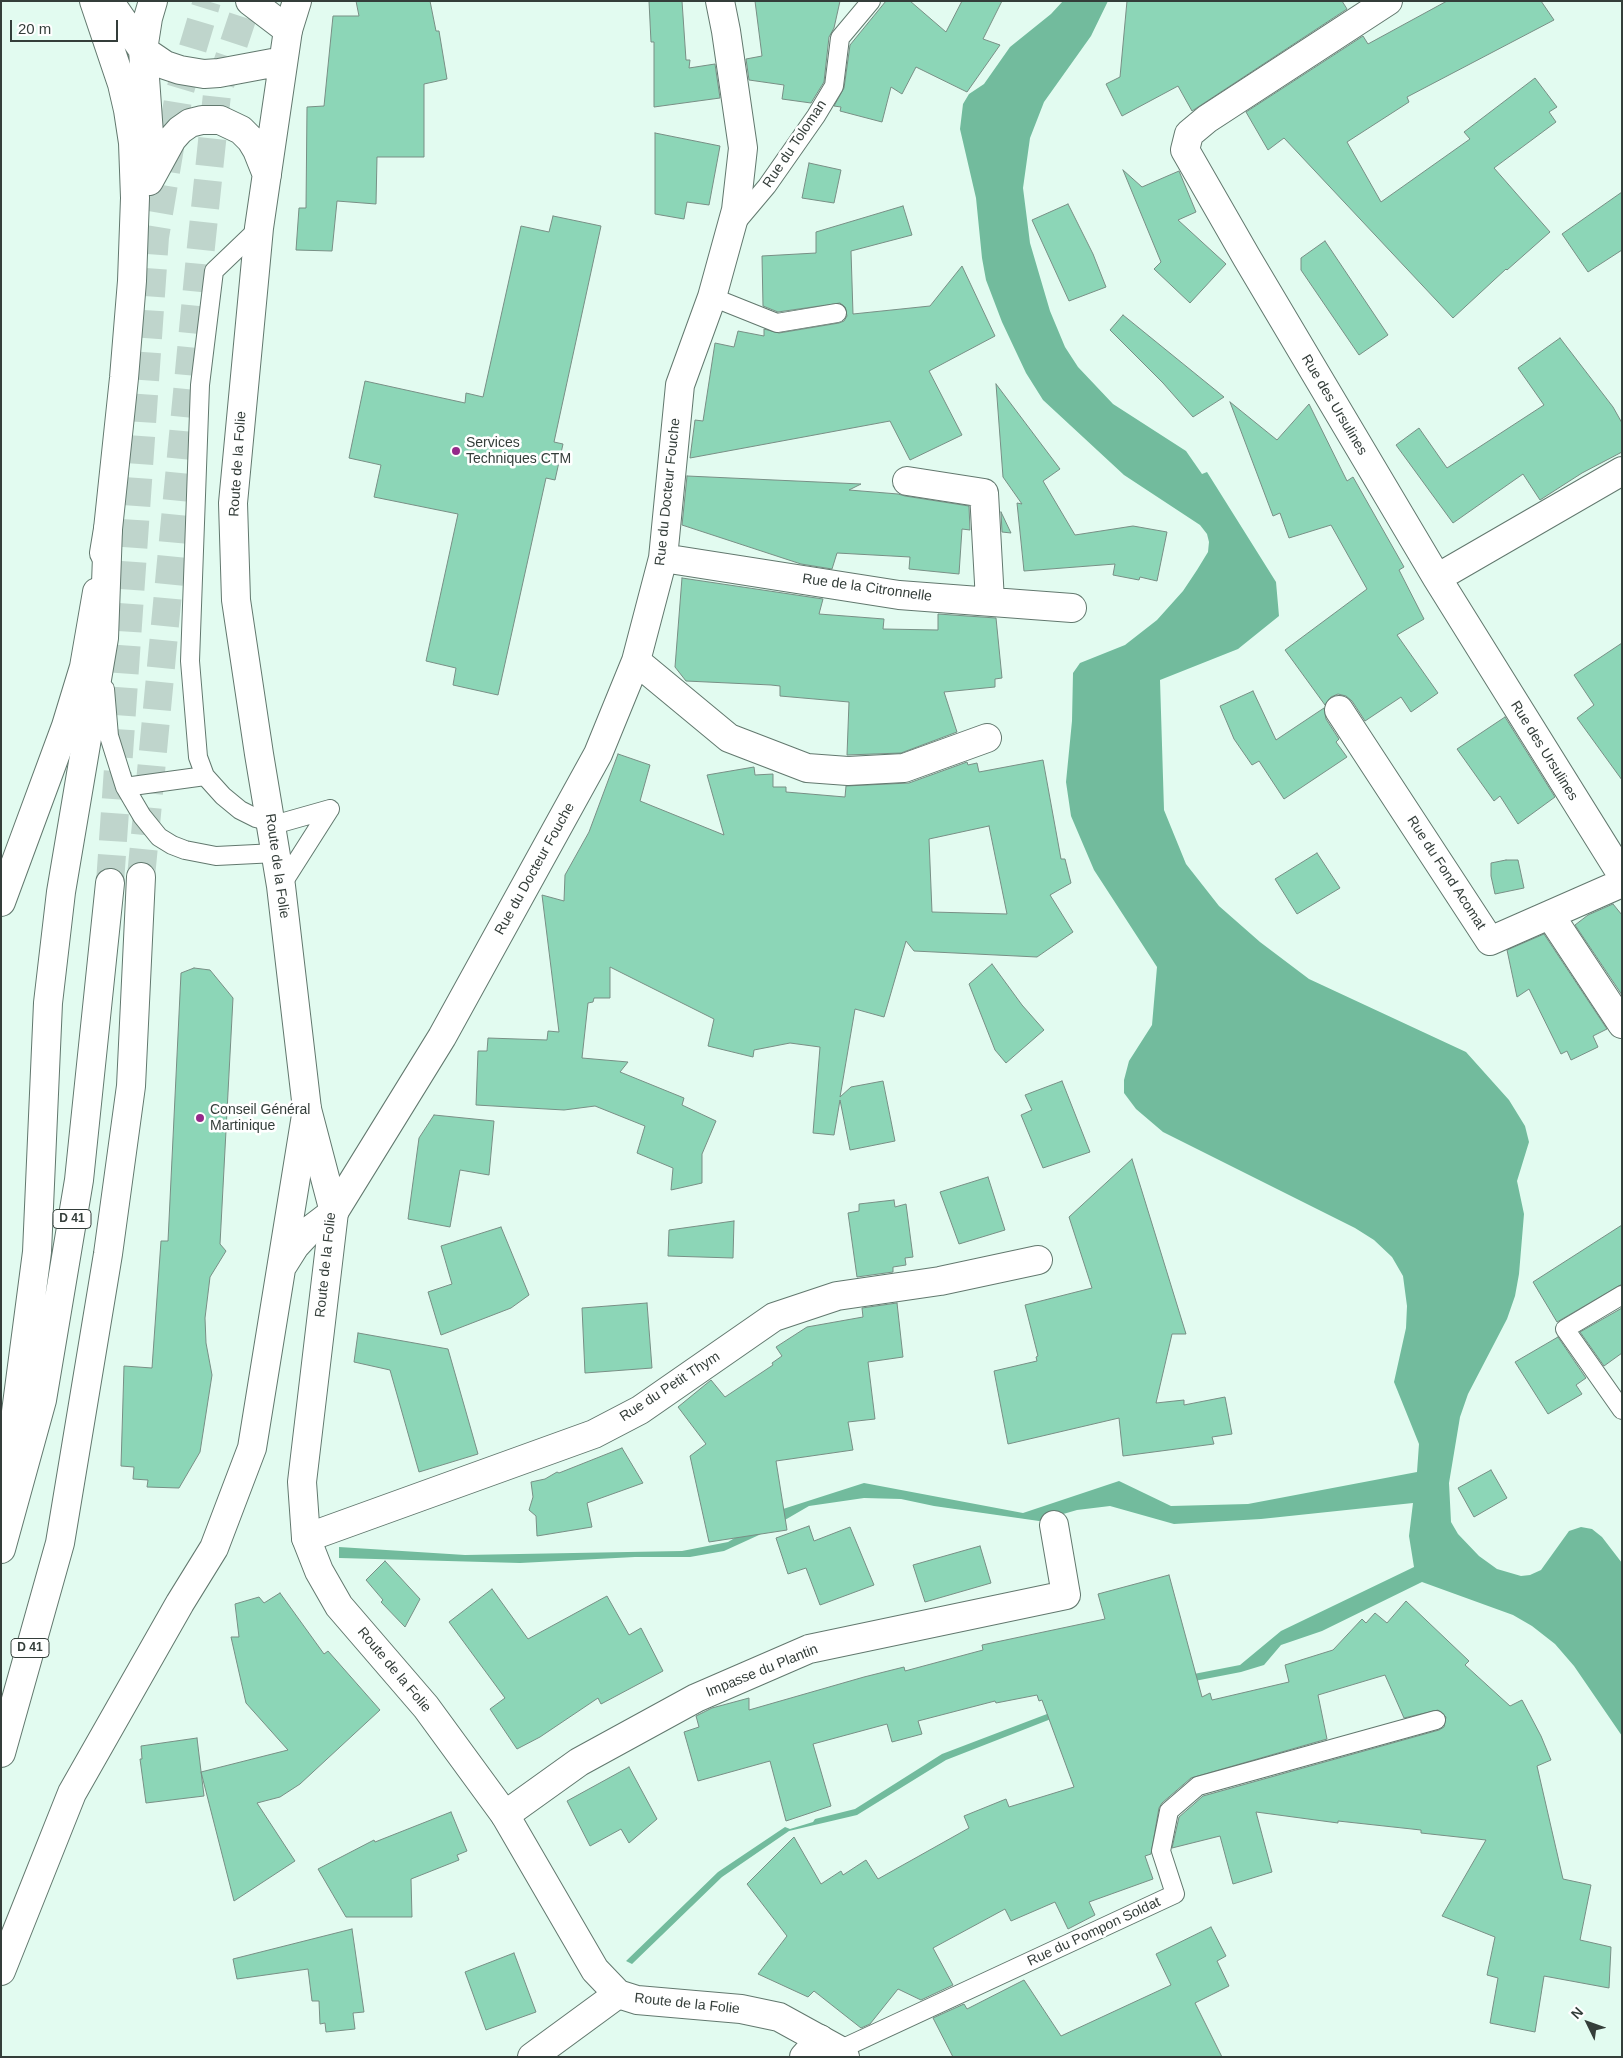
<!DOCTYPE html>
<html>
<head>
<meta charset="utf-8">
<style>
	body { margin:0 }
	#map { position:relative; width:1623px; height:2058px; overflow:hidden; background:#e2fbf0; font-family:Helvetica,sans-serif }
	canvas { display:block }
	.frame { position:absolute; inset:0; border:2px solid #343e3a; pointer-events:none }
	.north { position:absolute; left:1563px; top:1998px; width:50px; height:50px; -webkit-text-stroke:4px #fff; paint-order:stroke; rotate:312deg; font-size:14px; font-weight:700; line-height:20px; text-align:center; color:#343e3a }
	.north::after { content:''; display:block; margin:auto; width:18px; height:22px; background:#343e3a; clip-path:polygon(50% 0,100% 100%,50% 72%,0 100%) }
	.scale { position:absolute; left:10px; top:20px; width:108px; height:22px; box-sizing:border-box; border:2px solid #343e3a; border-top:0; padding-left:6px; font-size:15px; line-height:18px; white-space:nowrap; color:#343e3a; -webkit-text-stroke:4px #fff; paint-order:stroke }
</style>
</head>
<body>
<div id="map">
<canvas width="1623" height="2058"></canvas>
<div class="frame"></div>
<div class="north">N</div>
<div class="scale">20 m</div>
</div>
<script>
const context = document.querySelector('canvas').getContext('2d');
context.lineJoin = 'round';
function paint(path, color) { context.fillStyle = color; context.fill(path, 'evenodd'); }
const poly = rows => new Path2D(rows.map(r => 'M' + r).join(''));
function stroke(path, color, width, dash) { context.strokeStyle = color; context.lineWidth = width; context.lineCap = dash ? 'butt' : 'round'; context.setLineDash(dash || []); context.stroke(path); }
function label(font, color, halo, rows, align = 'center') {
  context.font = font + ' Helvetica,sans-serif'; context.lineWidth = 5; context.setLineDash([]); context.textBaseline = 'middle'; context.strokeStyle = halo; context.fillStyle = color; for (const [text, x, y, turn = 0] of rows) {
    context.save(); context.translate(x, y); context.rotate((+turn || 0) * Math.PI / 180); context.textAlign = isNaN(turn) ? turn : align; if (halo) context.strokeText(text, 0, 0); context.fillText(text, 0, 0); context.restore();
  }
}
paint(poly([
	[1063,1,1108,1,1091,36,1044,102,1030,138,1023,188,1030,243,1050,311,1065,347,1078,367,1113,404,1186,451,1202,474,1207,472,1276,582,1279,616,1238,649,1160,680,1164,810,1186,864,1219,906,1260,942,1309,979,1466,1052,1509,1100,1525,1126,1529,1142,1517,1181,1524,1214,1519,1274,1515,1296,1507,1319,1468,1394,1460,1417,1449,1483,1451,1522,1458,1534,1479,1556,1497,1569,1521,1576,1530,1575,1541,1570,1569,1531,1581,1527,1592,1529,1602,1537,1622,1563,1622,1736,1574,1666,1555,1644,1532,1626,1513,1615,1422,1582,1322,1631,1281,1645,1264,1665,1241,1672,1143,1691,1051,1719,946,1760,857,1815,789,1831,722,1877,632,1964,626,1961,718,1872,785,1827,790,1829,813,1822,815,1819,855,1809,942,1754,1047,1714,1132,1686,1240,1665,1281,1631,1414,1567,1409,1536,1413,1503,1261,1519,1174,1524,1110,1506,1077,1510,1039,1521,934,1506,901,1499,864,1498,809,1506,759,1535,724,1551,690,1557,635,1557,520,1563,339,1558,339,1547,465,1555,682,1551,728,1542,783,1509,864,1483,1023,1513,1119,1481,1171,1506,1248,1504,1417,1472,1419,1444,1394,1382,1406,1328,1407,1306,1403,1276,1392,1257,1374,1240,1355,1228,1163,1132,1136,1109,1124,1093,1124,1080,1129,1061,1152,1025,1157,967,1094,870,1071,816,1066,782,1072,721,1073,673,1080,663,1125,645,1157,620,1183,591,1197,570,1208,552,1209,542,1207,534,1200,525,1124,475,1043,400,1026,373,1002,322,986,280,982,258,976,198,960,129,963,104,969,94,984,84,1010,47,1051,14]
]), '#72bb9d');
const building = poly([
	[356,1,430,1,436,31,439,31,447,79,424,84,424,157,377,157,376,204,337,201,332,251,296,250,299,208,306,208,307,107,324,106,333,16,359,16,356,1],
	[649,1,682,1,686,60,690,60,689,68,715,64,720,98,654,107,654,42,651,42,649,1],
	[755,1,840,1,834,28,829,37,824,82,811,103,782,99,784,85,749,80,746,59,762,56,755,1],
	[886,1,910,1,946,32,962,1,1002,1,983,39,1000,45,967,92,916,67,902,94,891,87,882,122,840,111,841,107,834,106,844,88,850,45,886,1],
	[1127,1,1342,1,1347,9,1192,111,1178,86,1122,116,1106,84,1120,77,1127,1],
	[1447,1,1541,1,1554,20,1407,97,1409,102,1347,142,1381,202,1470,139,1464,132,1535,78,1557,107,1549,112,1556,122,1494,168,1550,232,1507,270,1506,269,1453,318,1284,138,1268,150,1246,112,1363,36,1368,44,1447,1],
	[655,133,720,146,709,205,687,202,684,219,655,214,655,133],
	[809,163,841,170,834,203,802,198,809,163],
	[1123,170,1142,187,1179,171,1196,212,1178,220,1226,264,1190,303,1154,269,1161,262,1123,170],
	[1622,192,1622,250,1588,272,1562,234,1622,192],
	[1068,204,1093,254,1106,287,1069,301,1032,220,1068,204],
	[903,206,912,235,851,251,853,314,930,306,962,266,995,336,929,371,962,435,910,460,890,421,690,458,695,420,703,421,715,343,734,347,738,331,764,336,764,329,779,333,839,323,844,321,847,316,845,307,840,303,778,312,763,306,762,256,816,253,816,232,903,206],
	[553,216,601,226,554,442,563,444,555,480,546,478,498,695,453,685,456,668,426,661,458,514,374,497,381,465,349,458,365,381,465,403,466,393,483,397,521,226,549,232,553,216],
	[1325,241,1388,335,1359,355,1301,270,1301,258,1325,241],
	[1123,315,1224,397,1193,417,1163,383,1110,330,1123,315],
	[1560,338,1613,407,1622,423,1622,452,1582,473,1540,500,1523,474,1453,523,1396,445,1419,428,1447,468,1544,405,1518,368,1560,338],
	[996,384,1060,469,1043,481,1075,535,1133,526,1167,532,1157,581,1140,577,1139,580,1113,575,1115,564,1024,571,1017,503,1022,504,1003,477,996,384],
	[1230,402,1277,440,1309,404,1347,481,1353,477,1404,567,1399,570,1424,619,1397,635,1438,693,1411,712,1401,697,1365,721,1352,701,1346,696,1338,694,1331,697,1325,705,1285,650,1367,589,1331,525,1289,538,1280,513,1273,516,1230,402],
	[687,476,861,484,849,490,898,494,905,496,969,506,970,530,962,529,959,574,909,569,910,557,837,553,832,569,801,564,682,525,687,476],
	[1001,512,1011,533,1002,532,1001,512],
	[682,578,823,599,819,614,884,619,883,629,938,630,938,614,996,618,1002,678,995,679,995,687,944,692,957,732,901,753,847,755,849,702,780,696,780,686,771,685,686,681,675,667,682,578],
	[1622,643,1622,780,1577,718,1594,705,1574,675,1622,643],
	[1253,691,1276,740,1324,708,1326,719,1339,739,1336,742,1347,757,1284,799,1259,761,1252,765,1234,739,1220,706,1253,691],
	[1505,717,1555,797,1518,824,1500,796,1494,801,1457,749,1505,717],
	[618,754,650,765,640,801,724,835,707,775,754,767,755,775,773,774,773,787,786,787,786,792,845,797,846,786,909,783,967,762,968,765,977,763,979,772,1043,760,1061,859,1065,859,1071,883,1050,895,1073,932,1037,957,914,951,906,941,884,1017,855,1009,840,1097,851,1087,883,1081,895,1141,850,1150,840,1100,834,1135,813,1133,820,1047,790,1043,754,1050,753,1057,708,1046,714,1019,610,967,610,998,594,998,593,1002,588,1003,582,1058,628,1062,620,1072,684,1098,682,1105,716,1121,702,1154,702,1183,671,1190,673,1168,637,1153,645,1126,595,1106,564,1110,476,1105,478,1051,487,1051,488,1038,547,1040,548,1031,559,1032,542,895,564,901,565,875,589,832,618,754],
	[989,826,1007,914,932,912,929,839,989,826],
	[1317,853,1340,888,1297,914,1275,879,1317,853],
	[1506,860,1518,860,1524,888,1495,894,1491,876,1491,863,1506,860],
	[1613,904,1622,915,1622,995,1575,925,1588,915,1613,904],
	[1544,934,1607,1029,1593,1036,1598,1047,1571,1060,1567,1051,1561,1054,1529,989,1517,997,1507,950,1544,934],
	[992,964,1022,1005,1044,1030,1006,1063,995,1050,969,984,992,964],
	[194,968,210,970,233,998,220,1244,226,1251,210,1277,205,1318,206,1343,212,1375,200,1452,179,1488,147,1487,148,1480,133,1479,134,1467,121,1466,124,1366,152,1368,161,1241,168,1241,181,973,194,968],
	[1062,1081,1090,1152,1043,1168,1021,1115,1032,1110,1025,1095,1062,1081],
	[434,1115,494,1121,489,1175,460,1170,450,1227,408,1219,419,1138,434,1115],
	[1132,1159,1186,1334,1172,1334,1156,1403,1184,1400,1184,1405,1225,1397,1232,1434,1212,1437,1214,1444,1123,1456,1119,1418,1008,1444,994,1371,1037,1361,1036,1357,1038,1356,1025,1305,1092,1288,1069,1217,1132,1159],
	[988,1177,1005,1230,959,1244,940,1192,988,1177],
	[894,1200,895,1207,906,1204,913,1257,905,1258,906,1265,893,1267,893,1272,857,1277,848,1213,859,1211,859,1204,894,1200],
	[734,1221,733,1258,668,1256,669,1230,734,1221],
	[1622,1225,1622,1284,1557,1322,1533,1282,1622,1225],
	[501,1227,529,1295,511,1308,441,1335,428,1292,452,1284,441,1246,501,1227],
	[647,1303,652,1368,585,1373,582,1308,647,1303],
	[897,1303,903,1357,868,1362,875,1419,848,1422,853,1450,776,1461,787,1530,709,1542,690,1456,706,1444,678,1407,711,1380,725,1397,773,1365,772,1363,782,1356,776,1347,807,1327,863,1317,862,1308,897,1303],
	[1622,1308,1622,1353,1604,1366,1580,1332,1622,1308],
	[358,1333,448,1349,478,1454,419,1472,390,1370,354,1362,358,1333],
	[1558,1337,1586,1378,1576,1385,1582,1394,1548,1414,1515,1362,1558,1337],
	[622,1448,643,1483,587,1503,592,1527,537,1536,536,1516,529,1510,533,1497,531,1482,545,1479,557,1472,559,1473,622,1448],
	[1491,1470,1507,1498,1474,1517,1458,1488,1491,1470],
	[809,1526,814,1541,850,1527,874,1585,820,1605,806,1568,788,1574,776,1538,809,1526],
	[980,1546,991,1583,925,1602,913,1565,980,1546],
	[385,1561,420,1599,405,1627,381,1602,383,1600,366,1580,385,1561],
	[1169,1575,1202,1697,1210,1693,1212,1700,1289,1682,1285,1665,1333,1650,1362,1619,1366,1623,1375,1613,1387,1623,1406,1601,1469,1661,1465,1665,1510,1706,1522,1700,1541,1736,1551,1760,1537,1766,1563,1879,1591,1885,1580,1940,1611,1947,1609,1988,1544,1976,1535,2032,1490,2023,1498,1978,1487,1975,1495,1937,1442,1916,1486,1840,1421,1833,1421,1830,1338,1821,1338,1823,1256,1812,1272,1872,1233,1884,1220,1836,1172,1848,1179,1817,1203,1796,1439,1730,1444,1727,1446,1717,1438,1710,1404,1718,1385,1675,1318,1695,1327,1739,1191,1778,1162,1803,1159,1808,1151,1854,1145,1856,1153,1879,1089,1902,1095,1915,1068,1929,1055,1902,1011,1921,1005,1909,933,1948,953,1985,921,2000,898,1989,870,2024,861,2028,814,1991,808,1997,758,1974,787,1936,747,1884,794,1837,821,1884,841,1871,843,1875,866,1860,878,1879,969,1828,964,1816,1006,1799,1009,1807,1074,1787,1042,1700,1039,1701,1037,1695,996,1703,995,1701,918,1721,922,1734,892,1742,887,1724,813,1744,831,1806,786,1821,770,1761,698,1781,684,1732,699,1727,696,1716,712,1708,749,1698,749,1710,864,1677,904,1667,905,1671,983,1650,982,1645,1105,1619,1098,1594,1169,1575],
	[492,1589,528,1639,607,1596,629,1635,641,1628,663,1671,601,1704,598,1698,540,1737,517,1749,490,1709,505,1698,449,1622,492,1589],
	[280,1593,324,1654,328,1651,380,1710,300,1784,280,1797,257,1803,295,1861,234,1901,201,1772,288,1750,246,1703,231,1637,239,1637,235,1604,259,1597,264,1603,280,1593],
	[197,1738,204,1796,146,1803,140,1759,142,1759,141,1746,197,1738],
	[629,1767,657,1819,629,1843,621,1829,590,1846,567,1801,629,1767],
	[451,1812,467,1851,457,1855,459,1860,411,1879,412,1917,346,1917,318,1869,374,1840,375,1842,451,1812],
	[1211,1927,1226,1956,1217,1961,1229,1986,1195,2003,1222,2057,953,2057,933,2018,964,2004,967,2009,1024,1980,1061,2036,1171,1985,1156,1954,1211,1927],
	[352,1929,364,2012,353,2013,355,2029,326,2032,325,2023,320,2024,319,2001,312,2001,308,1969,237,1979,233,1959,352,1929],
	[514,1953,536,2012,486,2030,465,1972,514,1953]
]);
paint(building, '#8cd6b7');
stroke(building, '#788f85', 1);
stroke(poly([
	[141,877,200,256,217,94,248,1],
	[110,883,155,237,179,94,207,1]
]), '#bfd5cc', 28, [28, 14]);
const lane = poly([
	[735,224,767,186,816,116,834,86,840,38,871,1],
	[259,228,214,271,200,385,190,661,198,757,205,776,223,796,240,810,256,818,272,822,284,822,330,809],
	[712,297,777,323,837,313],
	[105,689,109,736,125,787,142,816,159,837,172,845,185,850,216,856,276,853],
	[125,787,205,776],
	[281,886,330,809],
	[1622,1295,1565,1329,1622,1410],
	[839,2050,1175,1894,1161,1851,1169,1811,1198,1786,1436,1720]
]);
const street = poly([
	[1388,1,1207,119,1189,134,1185,150,1247,258,1437,578,1622,875],
	[907,481,984,493,990,601],
	[663,558,899,595,1072,608],
	[1437,578,1622,471],
	[636,661,729,738,807,768,848,771,904,768,987,738],
	[1339,710,1490,941,1622,883],
	[1550,915,1622,1024],
	[334,1212,442,1037,598,754,636,661,663,558,680,385,712,297,736,210,743,148,726,31,720,1],
	[306,1538,594,1434,640,1410,774,1317,837,1296,940,1281,1038,1260],
	[505,1815,579,1762,696,1698,809,1649,1066,1595,1054,1525],
	[532,2057,618,1994],
	[804,2057,820,2039]
]);
const secondary = poly([
	[94,1,122,84,128,110,133,143,135,198,132,281,124,378,108,529,104,553],
	[109,1,143,50,165,65,180,70,204,74,219,73,283,61],
	[250,1,288,30,259,228,253,292,233,503,236,600,259,754,281,886,307,1109,334,1212,302,1482,306,1538,319,1571,339,1606,426,1707,505,1815,595,1970,618,1994,637,2000,741,2009,779,2017,839,2050,845,2057],
	[150,148,143,50,148,18,153,1],
	[149,181,172,139,180,130,190,123,202,120,220,120,241,130,251,140,257,150,267,175],
	[1,902,66,726,84,667,97,592]
]);
const highway = poly([
	[288,30,297,1],
	[283,1265,295,1246,309,1231,334,1212],
	[1,1526,37,1252,48,1003,61,892,104,638,108,529],
	[1,1549,42,1400,79,1180,110,883],
	[1,1753,60,1543,108,1254,131,1086,141,877],
	[1,1971,72,1793,180,1603,214,1548,252,1448,307,1109]
]);
stroke(lane, '#62786e', 20);
stroke(street, '#62786e', 30);
stroke(secondary, '#62786e', 30);
stroke(highway, '#62786e', 30);
stroke(lane, '#fff', 18);
stroke(street, '#fff', 28);
stroke(secondary, '#fff', 28);
stroke(highway, '#fff', 28);
for (const [x, y, r, color] of [
	[456,451,5,"#95298a"],
	[200,1118,5,"#95298a"]
]) { const dot = new Path2D(); dot.arc(x, y, r, 0, 2 * Math.PI); context.fillStyle = color; context.fill(dot); stroke(dot, '#fff', 2); }
for (const [x, y, w] of [
	[72,1219,38],
	[30,1648,38]
]) { const box = new Path2D(); box.roundRect(x - w / 2, y - 9.5, w, 19, 4); context.fillStyle = '#fff'; context.fill(box); stroke(box, '#343e3a', 1); }
label('bold 12px', '#343e3a', null, [
	["D 41",72,1219],
	["D 41",30,1648]
]);
label('14px', '#343e3a', '#fff', [
	["Rue du Toloman",795,144,-56],
	["Rue des Ursulines",1334,405,59],
	["Route de la Folie",238,464,-86],
	["Rue du Docteur Fouche",668,492,-84],
	["Rue de la Citronnelle",867,588,8],
	["Rue des Ursulines",1544,751,58],
	["Route de la Folie",277,866,82],
	["Rue du Docteur Fouche",535,869,-61],
	["Rue du Fond Acomat",1446,873,57],
	["Route de la Folie",326,1265,-84],
	["Rue du Petit Thym",670,1387,-33],
	["Route de la Folie",394,1670,50],
	["Impasse du Plantin",762,1671,-22],
	["Rue du Pompon Soldat",1094,1932,-25],
	["Route de la Folie",687,2004,6]
]);
label('14px', '#343e3a', '#fff', [
	["Services",466,443],
	["Techniques CTM",466,459],
	["Conseil Général",210,1110],
	["Martinique",210,1126]
], 'left');
</script>
</body>
</html>
